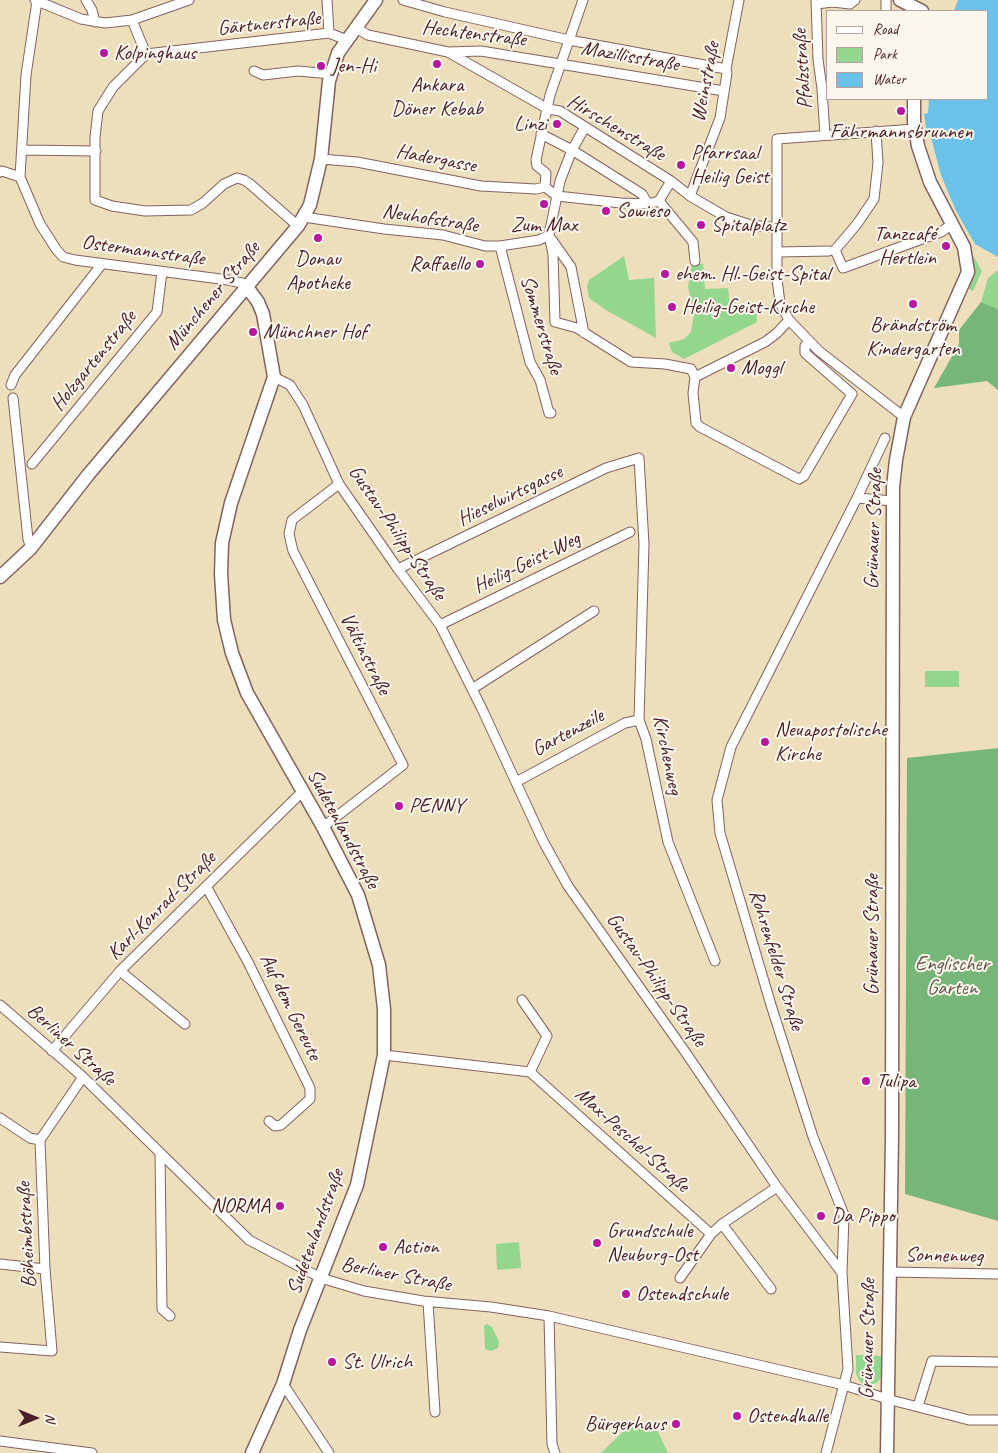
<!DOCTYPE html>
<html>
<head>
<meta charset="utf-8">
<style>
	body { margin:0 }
	#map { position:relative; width:998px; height:1453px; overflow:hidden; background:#eddebc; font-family:Caveat,sans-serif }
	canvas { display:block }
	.legend { position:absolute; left:826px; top:10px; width:162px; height:90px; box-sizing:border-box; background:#fbf7ec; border:1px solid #b4a19f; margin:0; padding:6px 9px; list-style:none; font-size:15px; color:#4a1f2b }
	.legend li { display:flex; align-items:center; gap:10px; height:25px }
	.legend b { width:25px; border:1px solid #b4a19f }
	.north { position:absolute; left:10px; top:1393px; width:50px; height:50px; -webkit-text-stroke:4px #fbf7ec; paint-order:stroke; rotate:90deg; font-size:14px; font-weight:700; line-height:20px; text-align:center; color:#4a1f2b }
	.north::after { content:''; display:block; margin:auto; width:18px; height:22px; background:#4a1f2b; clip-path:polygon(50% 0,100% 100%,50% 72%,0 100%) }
</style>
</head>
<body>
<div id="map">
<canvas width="998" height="1453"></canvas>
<ul class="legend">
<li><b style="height:6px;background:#fff"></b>Road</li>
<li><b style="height:14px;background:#93d68e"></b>Park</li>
<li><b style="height:14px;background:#6bc2e8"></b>Water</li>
</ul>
<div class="north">N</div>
</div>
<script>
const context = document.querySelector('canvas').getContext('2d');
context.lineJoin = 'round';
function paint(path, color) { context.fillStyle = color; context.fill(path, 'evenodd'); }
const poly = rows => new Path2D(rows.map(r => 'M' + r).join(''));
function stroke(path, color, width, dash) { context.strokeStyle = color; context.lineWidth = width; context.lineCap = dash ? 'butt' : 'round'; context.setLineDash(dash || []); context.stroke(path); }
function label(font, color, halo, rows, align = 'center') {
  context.font = font + ' Caveat,sans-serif'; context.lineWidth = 4; context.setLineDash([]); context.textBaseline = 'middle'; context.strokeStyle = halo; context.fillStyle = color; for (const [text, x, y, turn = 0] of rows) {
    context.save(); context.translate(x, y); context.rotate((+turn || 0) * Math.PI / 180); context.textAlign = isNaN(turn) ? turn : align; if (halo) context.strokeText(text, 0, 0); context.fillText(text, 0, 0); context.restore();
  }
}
paint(poly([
	[969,249,982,271,973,291,967,288],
	[624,256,629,280,654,278,656,338,606,310,589,298,587,287,589,280],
	[692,264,703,264,705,289,728,288,730,308,756,308,757,322,684,359,672,352,669,343,684,339,691,332,694,314,688,287],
	[998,270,998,309,981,302,988,278],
	[925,671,959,671,959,687,925,687],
	[519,1242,521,1268,497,1270,496,1244],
	[487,1324,492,1327,499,1342,498,1348,491,1351,485,1349,484,1326],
	[856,1355,882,1356,881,1377,878,1382,872,1385,863,1384,859,1380,856,1374],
	[635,1420,657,1430,668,1453,601,1453]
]), '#93d68e');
paint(poly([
	[981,302,998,309,998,390,987,381,934,388,959,344,959,330],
	[998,748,998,1221,905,1194,907,758]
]), '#76b779');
paint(poly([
	[958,0,998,0,998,257,975,244,956,211,941,175,930,134,927,134,924,114,928,113,929,99,987,99,987,11,954,11]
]), '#6bc2e8');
const street = poly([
	[35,0,81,19,105,23,132,20,189,0],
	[86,0,92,10,95,22],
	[327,0,329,33],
	[403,0,445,12,569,40,726,69],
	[583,0,550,95,536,160,537,166,546,173,545,187,557,196,621,203,648,204,659,201,671,181],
	[816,0,818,59,822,89,825,135],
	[37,1,26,75,20,177,40,224,56,249,63,257,75,260,228,280,242,283,247,287],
	[816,4,833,2,850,4,855,0],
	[886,11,886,0],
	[132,20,146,54],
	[356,28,368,35,448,52,481,51,724,91],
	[448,52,548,109,560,111,671,181,690,196,726,217,751,225,778,228],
	[146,54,113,87,98,111,95,137,95,200,112,206,145,211,191,210,203,203,224,184,237,178,244,180,250,184,298,226],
	[146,54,329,33,347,40],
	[254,71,263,75,298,71,331,74],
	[585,127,572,150,560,181,550,230,549,235,553,254,555,322,577,328,631,362,665,364,691,369,695,377,693,393,696,423,700,427,799,479,804,476,852,394,805,353,805,346,809,341],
	[876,131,878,163,874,199,857,224,835,250,843,268,941,232,951,225],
	[541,134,572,150,642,194,648,204],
	[22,150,96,151],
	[321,159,357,162,481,186,536,189,545,187],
	[0,172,2,171,20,177],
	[690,196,720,118,727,73,726,69,739,0],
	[659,201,693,242,695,261],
	[304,217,384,229,443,235,485,246,500,246,539,240,549,235],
	[552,240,571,267,584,333],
	[500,246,530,362,540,380,549,413,551,413],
	[778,252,829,251],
	[274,377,290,385,303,405,339,484,398,569,440,625,483,711,543,841,568,886,686,1053,777,1187,842,1273],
	[695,377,765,342,777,333,789,320],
	[11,385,15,375,102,264],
	[13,398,28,539,31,548],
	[904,417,819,351,789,320,780,303,777,279,777,139,915,129],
	[32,464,157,312,162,272],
	[857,498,885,438],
	[398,569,606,468,639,458,644,544,639,720,646,739,668,842,715,961],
	[440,625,630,532],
	[472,689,594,611],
	[516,782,625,723,639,720],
	[323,827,403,765,293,551,289,534,292,520,339,484],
	[206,886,248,962,310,1088,310,1099,281,1125,275,1126,269,1121],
	[120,971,185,1024],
	[0,1005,83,1077,249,1240,321,1278,364,1291,423,1301,491,1307,549,1316,844,1385,887,1399,969,1420,998,1420],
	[52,1051,120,971,302,792],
	[384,1055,530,1072,547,1036,522,1000],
	[530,1072,711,1234],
	[0,1118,30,1138,40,1140],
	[160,1153,162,1309,170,1316],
	[722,1224,771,1289],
	[0,1264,45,1269],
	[889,1272,998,1274],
	[680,1278,711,1234,722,1224,777,1187],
	[428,1302,435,1412],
	[549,1316,552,1444,555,1453],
	[0,1347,52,1351,45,1269,40,1140,83,1077],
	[283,1384,329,1453],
	[918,1406,932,1361,998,1362],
	[0,1441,92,1453],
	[826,1453,848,1369,842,1273,844,1215,813,1137,771,1005,720,833,717,800,731,747,857,498,893,501]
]);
const secondary = poly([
	[900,0,922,11],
	[247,287,258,302,263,314,274,377,231,503,222,543,221,574,224,620,232,653,247,693,323,827,358,895,379,965,384,1009,384,1055,357,1185,300,1330,283,1384,252,1453],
	[0,577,31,548,88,475,298,226,310,205,321,159,329,81,338,53,376,0],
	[887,1453,892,1137,893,487,896,460,904,417,968,272,964,247,930,182,918,146,914,122,914,99]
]);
stroke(street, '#83625e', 11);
stroke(secondary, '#83625e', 15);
stroke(street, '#fff', 9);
stroke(secondary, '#fff', 12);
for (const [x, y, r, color] of [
	[104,53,5,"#b5179e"],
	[437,64,5,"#b5179e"],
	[321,66,5,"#b5179e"],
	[901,111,5,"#b5179e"],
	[557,124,5,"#b5179e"],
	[681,165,5,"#b5179e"],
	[544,204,5,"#b5179e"],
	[606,211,5,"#b5179e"],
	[701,225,5,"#b5179e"],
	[318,238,5,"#b5179e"],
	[946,246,5,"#b5179e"],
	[480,264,5,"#b5179e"],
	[665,274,5,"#b5179e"],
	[913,304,5,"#b5179e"],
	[672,307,5,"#b5179e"],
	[253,332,5,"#b5179e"],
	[731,368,5,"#b5179e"],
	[765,742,5,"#b5179e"],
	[399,806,5,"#b5179e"],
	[866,1081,5,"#b5179e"],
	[280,1206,5,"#b5179e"],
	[821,1216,5,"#b5179e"],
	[597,1243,5,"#b5179e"],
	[383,1247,5,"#b5179e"],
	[626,1294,5,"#b5179e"],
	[332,1362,5,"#b5179e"],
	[737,1416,5,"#b5179e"],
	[676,1424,5,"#b5179e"]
]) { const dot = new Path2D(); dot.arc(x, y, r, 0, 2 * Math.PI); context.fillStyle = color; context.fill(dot); stroke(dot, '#fbf7ec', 2); }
label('21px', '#4a1f2b', '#fbf7ec', [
	["Gärtnerstraße",269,24,-6],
	["Hechtenstraße",474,34,7],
	["Mazillisstraße",630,57,10],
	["Pfalzstraße",803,69,-94],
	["Weinstraße",706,82,-79],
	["Hirschenstraße",616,128,31],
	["Hadergasse",436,159,11],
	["Neuhofstraße",430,219,9],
	["Ostermannstraße",143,251,8],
	["Münchener Straße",213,296,-50],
	["Sommerstraße",541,325,73],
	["Holzgartenstraße",94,361,-51],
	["Hieselwirtsgasse",510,496,-26],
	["Grünauer Straße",874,529,-88],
	["Gustav-Philipp-Straße",397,533,56],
	["Heilig-Geist-Weg",527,563,-26],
	["Vältinstraße",365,654,63],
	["Gartenzeile",568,733,-28],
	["Kirchenweg",667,755,78],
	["Sudetenlandstraße",343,829,62],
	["Karl-Konrad-Straße",162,906,-45],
	["Grünauer Straße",872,935,-90],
	["Rohrenfelder Straße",776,960,73],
	["Gustav-Philipp-Straße",656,980,55],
	["Auf dem Gereute",290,1007,64],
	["Berliner Straße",71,1045,42],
	["Max-Peschel-Straße",632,1140,42],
	["Sudetenlandstraße",316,1232,-70],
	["Böheimbstraße",27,1235,-93],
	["Sonnenweg",944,1256,1],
	["Berliner Straße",396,1275,11],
	["Grünauer Straße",868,1339,-89]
]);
label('21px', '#4a1f2b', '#fbf7ec', [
	["Kolpinghaus",114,53],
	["Jen-Hi",331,66],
	["Ankara",437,85,"center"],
	["Döner Kebab",437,109,"center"],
	["Linzi",547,124,"right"],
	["Fährmannsbrunnen",901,132,"center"],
	["Pfarrsaal",691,153],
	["Heilig Geist",691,177],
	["Sowieso",616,211],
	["Zum Max",544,225,"center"],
	["Spitalplatz",711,225],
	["Tanzcafé",936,234,"right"],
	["Hertlein",936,258,"right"],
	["Donau",318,259,"center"],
	["Apotheke",318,283,"center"],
	["Raffaello",470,264,"right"],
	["ehem. Hl.-Geist-Spital",675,274],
	["Heilig-Geist-Kirche",682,307],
	["Brändström",913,325,"center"],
	["Kindergarten",913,349,"center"],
	["Münchner Hof",263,332],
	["Moggl",741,368],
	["Neuapostolische",775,730],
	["Kirche",775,754],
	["PENNY",409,806],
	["Tulipa",876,1081],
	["NORMA",270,1206,"right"],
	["Da Pippo",831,1216],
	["Grundschule",607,1231],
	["Neuburg-Ost",607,1255],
	["Action",393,1247],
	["Ostendschule",636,1294],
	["St. Ulrich",342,1362],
	["Ostendhalle",747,1416],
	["Bürgerhaus",666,1424,"right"]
], 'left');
label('21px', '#605649', '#fbf7ec', [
	["Englischer",952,964],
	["Garten",952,988]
]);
</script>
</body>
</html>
